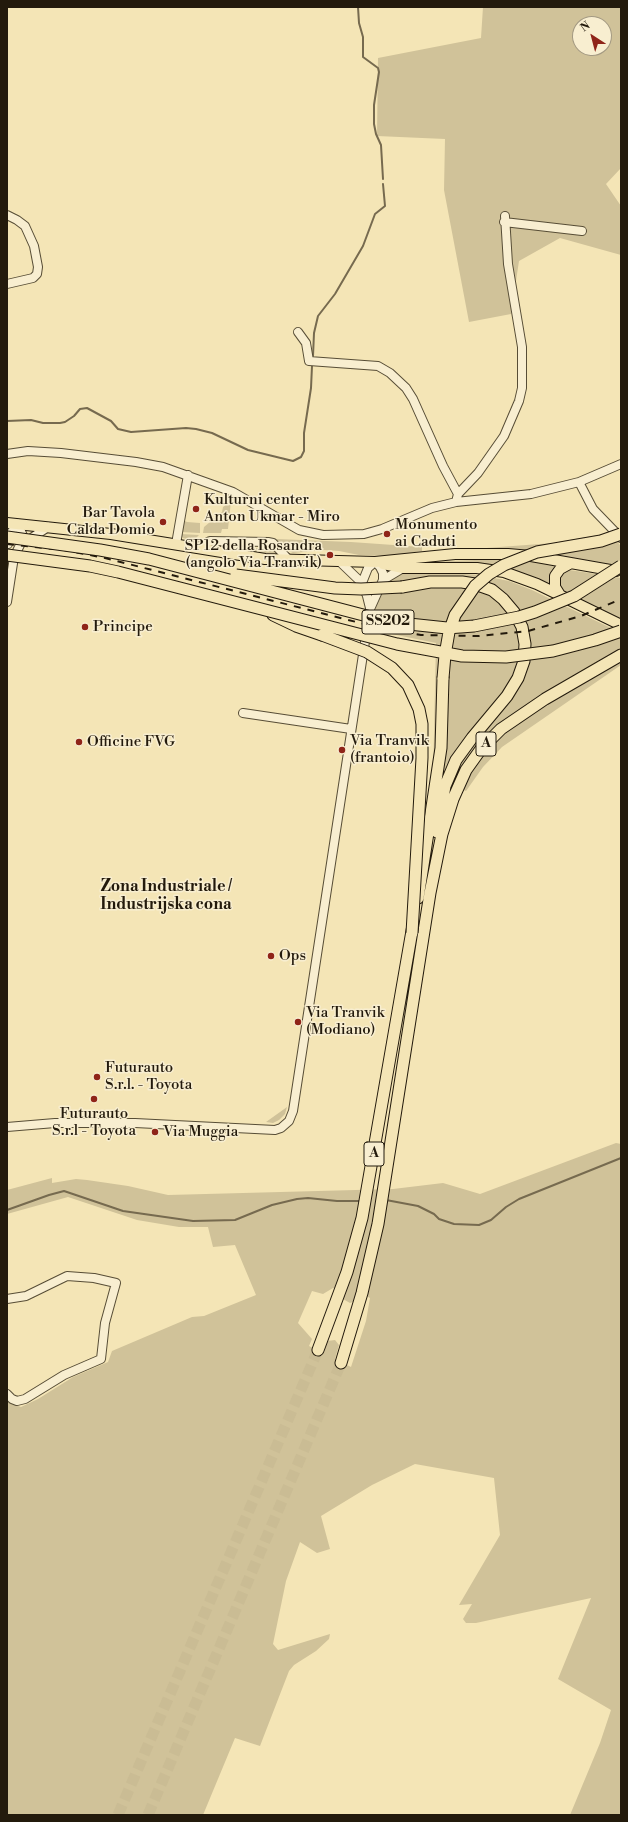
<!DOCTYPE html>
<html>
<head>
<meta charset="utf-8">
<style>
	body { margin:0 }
	#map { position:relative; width:628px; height:1822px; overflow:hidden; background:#f4e5b6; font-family:"Libre Bodoni",serif }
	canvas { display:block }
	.frame { position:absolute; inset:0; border:8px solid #231a0c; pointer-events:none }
	.north { position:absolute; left:572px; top:16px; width:40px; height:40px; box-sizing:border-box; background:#f8eed0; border:1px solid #a39982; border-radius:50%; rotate:324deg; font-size:11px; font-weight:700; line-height:16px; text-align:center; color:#231a0c }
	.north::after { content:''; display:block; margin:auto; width:14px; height:18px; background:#8f2418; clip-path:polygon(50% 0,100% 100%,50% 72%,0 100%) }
</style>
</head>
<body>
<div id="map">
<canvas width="628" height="1822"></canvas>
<div class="frame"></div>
<div class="north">N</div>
</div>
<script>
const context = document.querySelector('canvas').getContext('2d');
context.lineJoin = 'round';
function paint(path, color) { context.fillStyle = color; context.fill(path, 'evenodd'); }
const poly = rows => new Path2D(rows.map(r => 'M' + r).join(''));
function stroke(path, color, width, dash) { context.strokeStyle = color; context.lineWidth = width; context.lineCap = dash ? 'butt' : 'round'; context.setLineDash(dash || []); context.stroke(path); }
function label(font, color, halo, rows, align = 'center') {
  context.font = font + ' "Libre Bodoni",serif'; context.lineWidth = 3; context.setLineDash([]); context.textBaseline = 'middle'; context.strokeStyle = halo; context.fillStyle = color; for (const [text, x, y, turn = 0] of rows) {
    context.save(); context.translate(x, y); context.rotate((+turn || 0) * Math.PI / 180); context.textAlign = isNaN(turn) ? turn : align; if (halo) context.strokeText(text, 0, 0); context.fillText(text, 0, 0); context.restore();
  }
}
paint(poly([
	[483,7,621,7,621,168,606,184,621,206,621,255,560,238,519,261,511,314,469,322,444,190,445,139,377,136,378,58,481,38],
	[580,24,604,24,604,48,580,48],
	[231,501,228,529,222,529,221,533,203,533,204,527,222,512,223,507],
	[183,520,187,522,200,523,200,533,181,532],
	[609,533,621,546,621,565,605,564,527,551,473,549,553,543],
	[180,534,199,535,193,541,183,538],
	[276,539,351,542,422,547,422,551,389,556,359,555,339,551,324,550,293,553,284,549],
	[242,547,271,549,278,553,261,553,242,551],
	[498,559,526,560,559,565,551,585,511,570,428,563,428,562],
	[406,570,480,575,509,581,532,590,613,629,621,635,621,665,502,747,483,767,466,791,433,779,436,643,372,630,375,610,383,585,387,580],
	[570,570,621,578,621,619,561,590,558,584,558,579,564,571],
	[287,1107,285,1114,279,1120,273,1123,266,1122],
	[616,1143,621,1144,621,1815,570,1815,600,1743,611,1710,558,1679,591,1598,476,1623,466,1623,463,1619,472,1604,459,1605,500,1535,494,1478,415,1464,372,1485,321,1516,330,1549,317,1553,300,1542,286,1581,273,1644,278,1650,330,1634,329,1639,316,1651,294,1665,289,1671,260,1746,235,1738,203,1815,7,1815,7,1402,21,1407,38,1399,73,1377,108,1362,112,1351,192,1317,204,1316,256,1295,235,1245,213,1247,208,1227,179,1227,137,1220,68,1197,7,1214,7,1190,52,1178,52,1183,76,1179,87,1180,128,1186,168,1195,393,1189,443,1183,480,1194],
	[333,1288,345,1292,343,1299,350,1303,355,1301,362,1293,370,1298,366,1321,351,1367,335,1359,339,1345,335,1340,327,1341,324,1353,309,1346,312,1339,298,1323,312,1291,323,1294]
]), '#d0c299');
stroke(poly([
	[358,7,359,23,363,37,363,57,378,68,379,72,374,105,374,124,376,134,381,145,383,179],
	[313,356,314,333,318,316,335,294,363,246,375,214,385,206,383,184],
	[7,421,31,420,43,423,60,423,65,422,74,416,80,409,87,408,111,421,118,429,131,432,186,428,196,429,212,433,248,450,293,461,301,457,304,451,304,433,311,388,312,366],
	[386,1200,418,1206,434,1214,439,1219,454,1224,479,1225,491,1220,506,1207,519,1199,621,1158],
	[7,1210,49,1195,64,1191,123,1211,193,1221,235,1220,272,1205,297,1199,308,1198,337,1201,361,1201]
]), '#766a4f', 2);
stroke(poly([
	[118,1815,318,1350],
	[148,1815,341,1363]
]), '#cabc94', 11, [11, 5.5]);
const minor = poly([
	[7,215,17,220,25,226,34,246,38,267,37,274,33,278,7,284],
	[504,222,582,231],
	[298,332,306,343,309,361,378,366,390,373,406,388,413,399,443,466,458,494],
	[7,454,28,451,61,453,136,462,163,467,233,492,299,530,323,535,364,534,382,529,432,508,456,502,531,494,579,482,593,509,621,538],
	[579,482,621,464],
	[456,502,458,494,478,473,504,436,519,401,522,388,522,347,508,264,505,216],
	[27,541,48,527],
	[176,544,188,475],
	[198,547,210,541,268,542,273,543,290,561],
	[339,561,362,583,367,596,370,608],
	[362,583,368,568,375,562,380,567,383,573,383,580],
	[7,602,14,557,22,541,23,536,18,524,9,535,8,544],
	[243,713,351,729],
	[7,1127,55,1123,135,1123,275,1130,281,1128,289,1121,293,1111,370,609,383,580,403,568],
	[7,1299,26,1296,67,1276,94,1278,116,1283,105,1323,101,1359,64,1375,25,1399,17,1401,12,1399,7,1394]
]);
const major = poly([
	[7,523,111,534,265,559,375,562,455,554,508,554,531,556,616,571],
	[383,564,403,568,477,568,504,572,537,584,621,625],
	[560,595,555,587,555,576,560,569,571,563]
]);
const highway = poly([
	[402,587,430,582,462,582,475,584,492,590,503,599,514,612,522,627,525,644,524,661,518,678,507,696,472,738,456,760,445,786,437,832],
	[273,615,296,626,322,635],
	[418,898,441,748,443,678],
	[318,1350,347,1272,362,1218,413,925],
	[341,1363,362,1293,378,1224,430,893,442,834,453,799,466,770,481,749,501,729,545,699,621,655]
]);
stroke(minor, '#574d36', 10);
stroke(major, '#231a0c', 12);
stroke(highway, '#231a0c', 13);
stroke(minor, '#f8eed0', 8);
stroke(major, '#f4e5b6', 10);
stroke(highway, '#f4e5b6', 11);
stroke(poly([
	[7,544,64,550,105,558,372,626,421,635,479,636,528,631,581,616,621,599]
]), '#231a0c', 2, [7, 7]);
const highwayBridge = poly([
	[7,537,100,550,149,559,390,622,447,628,474,626,519,617,535,612,574,596,621,566],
	[7,555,90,566,118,572,397,644,462,656,506,657,553,651,595,640,621,631],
	[236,575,335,588,361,589,402,587],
	[322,635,367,652,392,668,408,685,419,709,422,724,422,758,412,933],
	[443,678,445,655,449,632,455,615,475,586,489,574,504,565,537,552,601,541,621,534]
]);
stroke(highwayBridge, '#231a0c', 13, []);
stroke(highwayBridge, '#f4e5b6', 11);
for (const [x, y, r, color] of [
	[196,509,4,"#8f2418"],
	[163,522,4,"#8f2418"],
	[387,534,4,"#8f2418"],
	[330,555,4,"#8f2418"],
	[85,627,4,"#8f2418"],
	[79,742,4,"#8f2418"],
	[342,750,4,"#8f2418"],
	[271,956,4,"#8f2418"],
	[298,1022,4,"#8f2418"],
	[97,1077,4,"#8f2418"],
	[94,1099,4,"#8f2418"],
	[155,1132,4,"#8f2418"]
]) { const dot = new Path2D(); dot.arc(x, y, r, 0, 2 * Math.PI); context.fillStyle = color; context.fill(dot); stroke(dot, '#f8eed0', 1.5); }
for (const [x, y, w] of [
	[388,622,52],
	[486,744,20],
	[374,1154,20]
]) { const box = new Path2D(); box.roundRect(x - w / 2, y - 12, w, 24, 3); context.fillStyle = '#f8eed0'; context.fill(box); stroke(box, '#231a0c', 1); }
label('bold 14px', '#231a0c', null, [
	["SS202",388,622],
	["A",486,744],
	["A",374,1154]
]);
label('15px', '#231a0c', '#f8eed0', [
	["Kulturni center",204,500],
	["Anton Ukmar - Miro",204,517],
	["Bar Tavola",155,513,"right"],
	["Calda Domio",155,530,"right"],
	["Monumento",395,525],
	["ai Caduti",395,542],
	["SP12 della Rosandra",322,546,"right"],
	["(angolo Via Tranvik)",322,563,"right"],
	["Principe",93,627],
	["Via Tranvik",350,741],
	["(frantoio)",350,758],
	["Officine FVG",87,742],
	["Ops",279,956],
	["Via Tranvik",306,1013],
	["(Modiano)",306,1030],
	["Futurauto",105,1068],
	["S.r.l. - Toyota",105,1085],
	["Futurauto",94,1114,"center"],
	["S.r.l - Toyota",94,1131,"center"],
	["Via Muggia",163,1132]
], 'left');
label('bold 16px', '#231a0c', '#f8eed0', [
	["Zona Industriale /",166,887],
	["Industrijska cona",166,905]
]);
</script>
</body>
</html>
